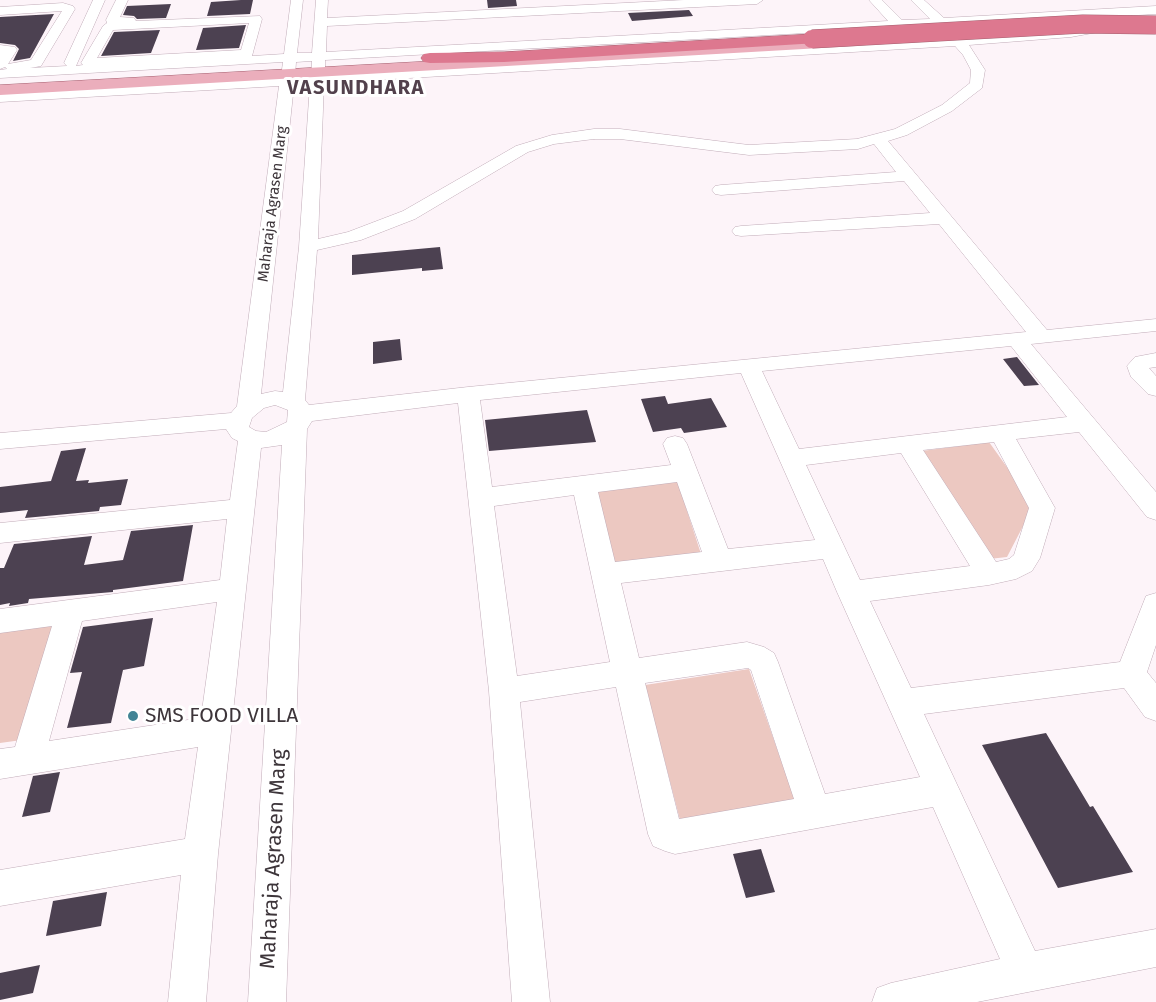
<!DOCTYPE html>
<html>
<head>
<meta charset="utf-8">
<style>
	body { margin:0 }
	canvas { display:block; background:#fdf4f9 }
</style>
</head>
<body>
<canvas width="1156" height="1002"></canvas>
<script>
const context = document.querySelector('canvas').getContext('2d');
context.lineJoin = 'round';
function paint(path, color) { context.fillStyle = color; context.fill(path, 'evenodd'); }
const poly = rows => new Path2D(rows.map(r => 'M' + r).join(''));
function stroke(path, color, width, dash) { context.strokeStyle = color; context.lineWidth = width; context.lineCap = dash ? 'butt' : 'round'; context.setLineDash(dash || []); context.stroke(path); }
function label(font, color, halo, rows, align = 'center') {
  context.font = font + ' "Fira Sans",sans-serif'; context.lineWidth = 6; context.setLineDash([]); context.textBaseline = 'middle'; context.strokeStyle = halo; context.fillStyle = color; for (const [text, x, y, turn = 0] of rows) {
    context.save(); context.translate(x, y); context.rotate((+turn || 0) * Math.PI / 180); context.textAlign = isNaN(turn) ? turn : align; if (halo) context.strokeText(text, 0, 0); context.fillText(text, 0, 0); context.restore();
  }
}
paint(poly([
	[989,442,1034,505,1007,557,989,559,922,451],
	[677,480,701,554,615,565,597,489],
	[62,624,29,739,0,743,0,632],
	[749,669,795,800,680,820,645,685]
]), '#ecc8c1');
paint(poly([
	[241,0,253,0,250,14,207,16,211,2],
	[487,0,516,0,517,6,488,8],
	[171,4,166,18,137,19,134,16,123,15,127,6],
	[689,10,693,16,632,21,628,13],
	[54,14,30,58,13,61,19,49,15,45,0,43,0,17],
	[246,25,239,48,196,50,203,28],
	[160,30,151,53,101,56,114,32],
	[440,247,443,269,422,271,422,268,352,275,352,255],
	[400,339,402,360,373,364,373,342],
	[1017,357,1039,385,1024,386,1003,359],
	[665,396,668,404,711,398,727,427,684,433,681,428,653,432,641,399],
	[587,410,596,442,489,451,485,420],
	[86,448,76,481,89,480,88,483,128,479,121,505,100,507,99,511,25,518,28,510,0,513,0,487,51,481,61,451],
	[193,525,183,581,113,590,113,592,29,599,28,603,9,606,10,603,0,605,0,568,4,568,14,544,92,536,84,565,123,560,131,531],
	[153,618,144,666,123,670,111,723,67,728,82,672,70,673,83,627],
	[1046,733,1090,807,1093,806,1133,872,1058,888,982,745],
	[60,772,50,812,22,817,33,776],
	[761,849,775,892,746,898,733,854],
	[107,892,101,926,46,936,53,901],
	[40,965,33,993,0,1000,0,973]
]), '#4c4151');
const minor = poly([
	[93,0,105,0,76,66,83,65,81,63,103,26,107,23,106,20,116,0,128,0,120,17,134,18,136,21,260,16,262,19,252,56,284,54,291,0,303,0,297,53,312,53,316,0,328,0,327,18,684,0,763,0,757,4,327,26,326,52,888,21,869,0,882,0,902,20,930,19,911,0,924,0,944,18,1156,6,1156,14,909,28,911,31,905,35,895,28,325,60,325,75,958,38,1098,26,1099,29,1098,32,1071,37,969,45,985,70,982,88,952,111,907,135,888,141,1047,330,1156,319,1156,331,1031,344,1156,492,1156,520,1147,517,1079,432,1016,439,1055,508,1040,558,1032,571,1016,579,989,585,870,601,911,688,1120,662,1146,596,1156,593,1156,645,1147,672,1156,683,1156,721,1145,717,1124,688,924,714,1035,951,1156,929,1156,967,977,1002,872,1002,877,988,891,983,1000,959,933,807,675,854,665,851,653,846,648,834,616,687,520,702,550,1002,512,1002,489,691,458,403,312,421,307,429,286,1002,248,1002,282,445,261,448,218,854,206,1002,168,1002,181,875,0,906,0,870,185,839,198,747,0,779,0,749,15,747,52,626,0,633,0,609,220,580,227,519,0,543,0,523,230,500,238,441,232,438,226,429,0,449,0,433,231,413,237,406,279,86,0,102,0,94,281,77,283,62,0,78,0,70,7,69,5,67,0,69,0,45,15,47,17,50,8,64,31,60,62,11,0,15,0,7,63,3,73,6,75,9,41,66,30,68,67,66,64,63,93,0],
	[249,23,241,50,97,58,113,30,249,23],
	[955,46,963,55,971,70,970,83,942,105,895,129,857,139,749,145,620,129,594,129,552,135,516,146,403,211,348,232,318,239,324,83,955,46],
	[312,61,311,76,295,76,296,62,312,61],
	[310,84,299,247,283,392,275,391,261,394,294,85,310,84],
	[594,139,620,139,749,155,858,149,874,144,896,172,721,185,715,186,712,190,715,194,721,195,904,181,930,213,741,226,735,227,732,231,735,235,741,236,939,224,1026,332,468,387,309,405,305,400,317,250,361,240,415,219,528,152,554,144,594,139],
	[1011,346,1067,417,799,449,762,371,1011,346],
	[741,373,815,540,728,549,687,444,683,438,675,436,667,438,663,444,671,465,492,487,480,400,741,373],
	[275,405,288,410,287,422,266,432,256,431,249,427,252,418,264,408,275,405],
	[994,442,1029,508,1014,555,1009,559,996,562,923,450,994,442],
	[901,453,970,566,860,580,806,465,901,453],
	[677,482,702,552,615,562,598,492,677,482],
	[574,495,610,662,517,676,494,506,574,495],
	[823,559,837,592,920,777,825,794,778,662,774,653,764,647,747,642,639,658,621,583,823,559],
	[217,602,201,718,49,741,82,621,217,602],
	[748,668,751,670,794,799,679,819,645,683,748,668],
	[1156,353,1156,367,1149,368,1156,376,1156,396,1148,394,1131,377,1127,366,1135,357,1156,353]
]);
const major = poly([
	[850,38,856,40,858,43,856,46,0,95,0,85,850,38]
]);
const highway = poly([
	[812,34,818,35,821,39,818,43,504,62,430,63,424,62,421,58,424,54,430,53,504,52,812,34]
]);
stroke(minor, '#c1acb8', 1);
stroke(major, '#a56171', 1);
stroke(highway, '#a56171', 1);
paint(minor, '#fff');
paint(major, '#ebaebc');
paint(highway, '#dd788f');
const highwayBridge = poly([
	[812,39,1083,24,1156,25]
]);
stroke(highwayBridge, '#a56171', 19, []);
stroke(highwayBridge, '#dd788f', 18);
for (const [x, y, r, color] of [
	[133,716,6,"#428495"]
]) { const dot = new Path2D(); dot.arc(x, y, r, 0, 2 * Math.PI); context.fillStyle = color; context.fill(dot); stroke(dot, '#fff', 2); }
label('15px', '#3d353a', '#fff', [
	["Maharaja Agrasen Marg",273,204,-83]
]);
context.letterSpacing = '1.5px';
label('bold 20px', '#52414c', '#fff', [
	["VASUNDHARA",356,88]
]);
context.letterSpacing = '0px';
label('21px', '#3d353a', '#fff', [
	["SMS FOOD VILLA",145,716]
], 'left');
label('21px', '#3d353a', '#fff', [
	["Maharaja Agrasen Marg",274,859,-87]
]);
</script>
</body>
</html>
